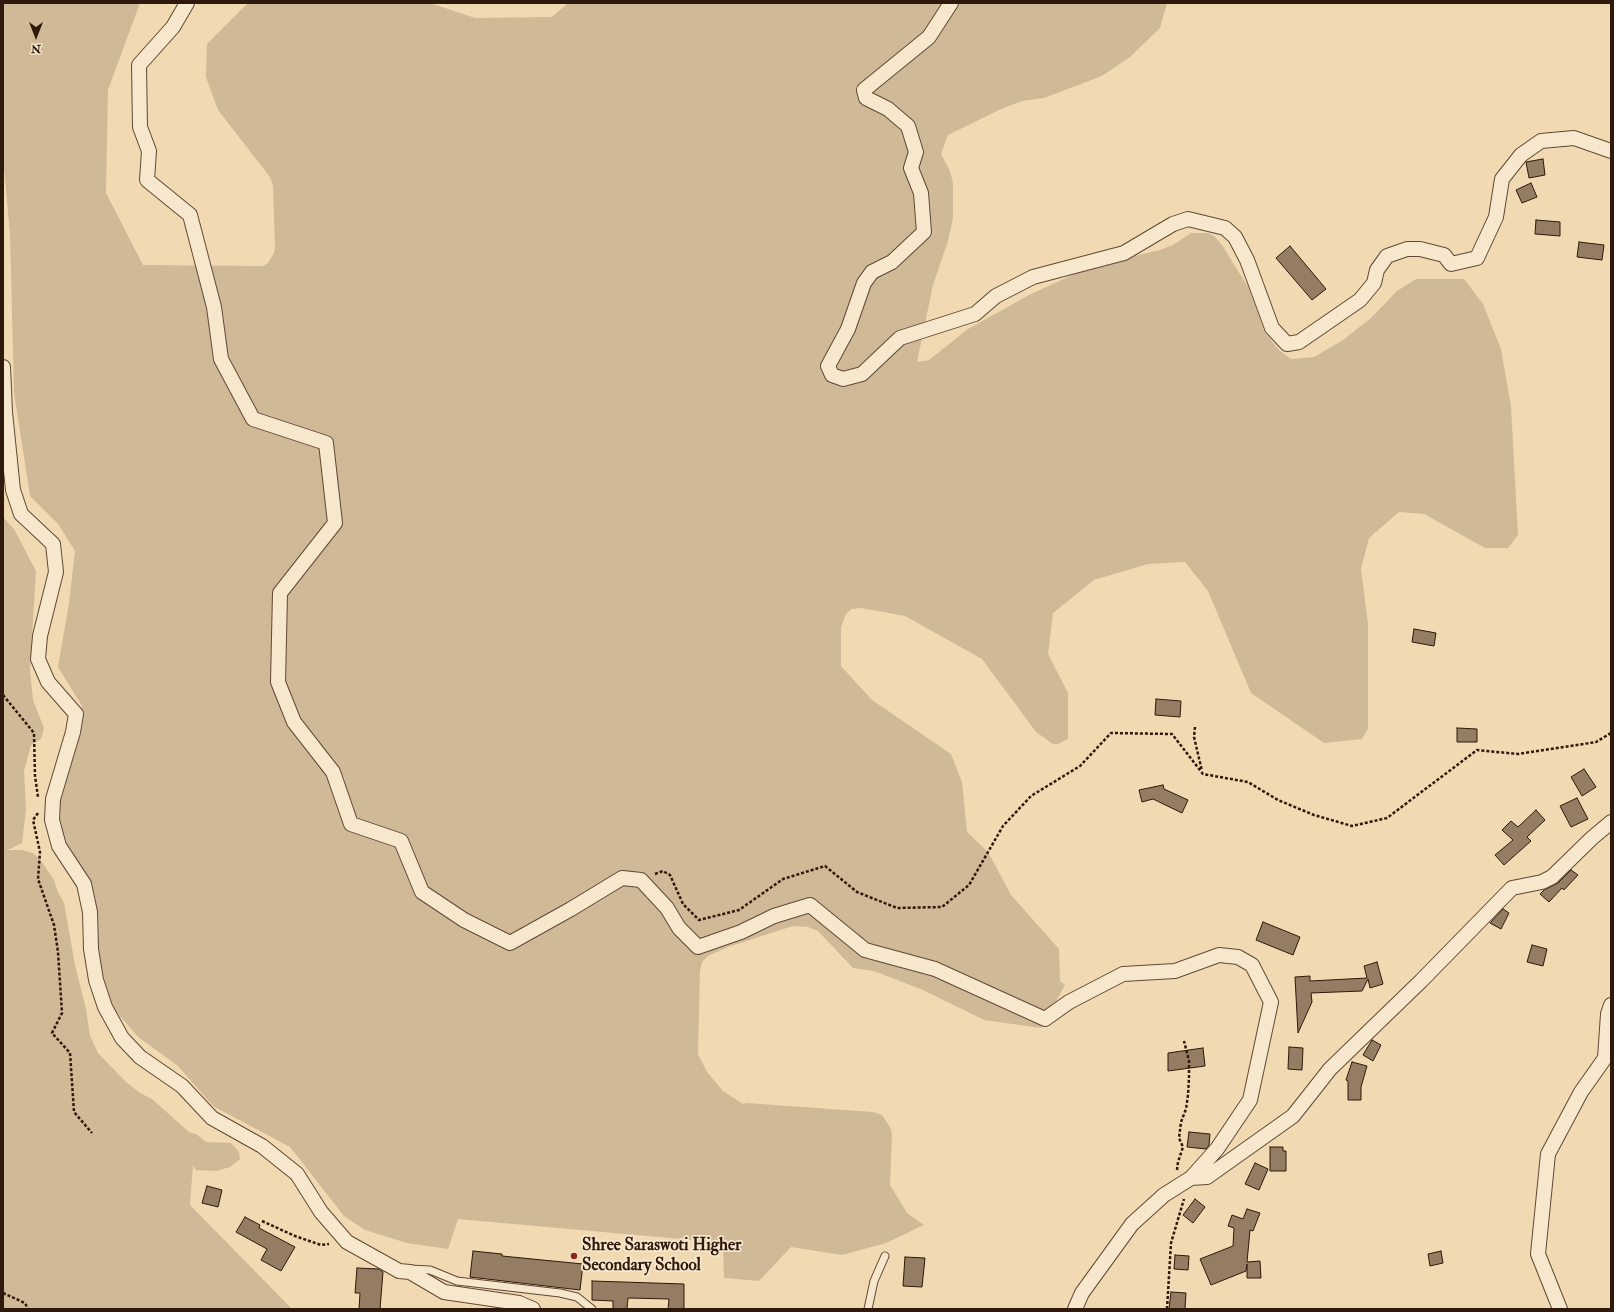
<!DOCTYPE html>
<html>
<head>
<meta charset="utf-8">
<style>
	body { margin:0 }
	#map { position:relative; width:1614px; height:1312px; overflow:hidden; background:#f1dab2; font-family:"IM FELL Double Pica",serif }
	canvas { display:block }
	.frame { position:absolute; inset:0; border:4px solid #2f180c; pointer-events:none }
	.north { position:absolute; left:16px; top:16px; width:40px; height:40px; -webkit-text-stroke:3px #f6e7cd; paint-order:stroke; rotate:180deg; font-size:11px; font-weight:700; line-height:16px; text-align:center; color:#2f180c }
	.north::after { content:''; display:block; margin:auto; width:14px; height:18px; background:#2f180c; clip-path:polygon(50% 0,100% 100%,50% 72%,0 100%) }
</style>
</head>
<body>
<div id="map">
<canvas width="1614" height="1312"></canvas>
<div class="frame"></div>
<div class="north">N</div>
</div>
<script>
const context = document.querySelector('canvas').getContext('2d');
context.lineJoin = 'round';
function paint(path, color) { context.fillStyle = color; context.fill(path, 'evenodd'); }
const poly = rows => new Path2D(rows.map(r => 'M' + r).join(''));
function stroke(path, color, width, dash) { context.strokeStyle = color; context.lineWidth = width; context.lineCap = dash ? 'butt' : 'round'; context.setLineDash(dash || []); context.stroke(path); }
function label(font, color, halo, rows, align = 'center') {
  context.font = font + ' "IM FELL Double Pica",serif'; context.lineWidth = 3.5; context.setLineDash([]); context.textBaseline = 'middle'; context.strokeStyle = halo; context.fillStyle = color; for (const [text, x, y, turn = 0] of rows) {
    context.save(); context.translate(x, y); context.rotate((+turn || 0) * Math.PI / 180); context.textAlign = isNaN(turn) ? turn : align; if (halo) context.strokeText(text, 0, 0); context.fillText(text, 0, 0); context.restore();
  }
}
paint(poly([
	[3,3,140,3,108,90,106,193,143,265,263,266,268,263,274,253,275,245,273,186,270,177,218,110,206,77,207,44,248,3,430,3,475,18,552,17,568,3,1167,3,1160,28,1130,57,1102,76,1044,98,1022,101,999,110,948,135,941,154,950,171,953,183,953,218,948,241,933,285,917,362,929,360,968,329,1031,294,1079,272,1105,263,1160,250,1173,245,1191,233,1208,233,1214,236,1222,245,1248,287,1265,333,1280,351,1291,359,1314,357,1343,340,1371,318,1397,291,1416,279,1464,279,1483,304,1501,349,1511,406,1518,535,1508,548,1485,548,1424,514,1399,512,1369,538,1361,569,1368,624,1368,729,1362,739,1324,743,1251,693,1208,591,1185,562,1148,564,1094,580,1053,613,1048,654,1068,693,1068,739,1058,744,1053,744,1036,732,982,659,905,616,861,608,851,609,846,614,841,627,841,666,872,700,951,754,962,782,967,832,988,852,1011,895,1059,949,1060,981,1065,985,1041,1028,984,1020,923,990,874,971,853,968,818,931,808,927,793,926,728,947,708,956,702,962,700,971,698,1054,707,1072,723,1091,743,1104,747,1103,873,1112,882,1115,890,1127,892,1134,890,1185,907,1213,924,1225,886,1243,842,1255,791,1247,759,1281,724,1278,723,1247,703,1241,458,1219,448,1249,407,1243,365,1230,344,1216,290,1147,213,1106,178,1066,138,1037,108,1002,98,964,96,916,49,823,82,706,58,667,69,603,75,551,58,524,30,496,14,393,10,235,3,156],
	[3,517,14,529,36,571,30,670,33,700,44,728,41,739,31,745,24,771,26,810,22,843,10,849,5,850,21,850,33,853,39,858,54,880,58,892,64,903,75,965,86,1009,90,1036,98,1053,125,1081,140,1093,152,1099,189,1132,196,1134,206,1142,231,1143,239,1152,240,1159,230,1167,216,1171,196,1170,193,1165,190,1205,292,1309,3,1309]
]), '#d0b996');
const building = poly([
	[1543,159,1545,175,1529,178,1526,162,1543,159],
	[1531,183,1537,197,1522,203,1516,190,1531,183],
	[1536,220,1560,222,1560,236,1535,234,1536,220],
	[1579,242,1604,245,1602,260,1577,257,1579,242],
	[1290,246,1326,289,1312,300,1276,258,1290,246],
	[1414,629,1436,633,1434,646,1412,642,1414,629],
	[1156,699,1181,701,1180,717,1155,715,1156,699],
	[1457,728,1477,729,1477,742,1457,742,1457,728],
	[1584,769,1596,787,1582,796,1571,777,1584,769],
	[1163,785,1164,789,1188,800,1182,813,1153,799,1142,802,1139,790,1163,785],
	[1577,798,1588,819,1571,827,1560,806,1577,798],
	[1536,810,1545,820,1527,837,1531,841,1504,865,1495,855,1513,840,1502,830,1511,821,1518,827,1536,810],
	[1571,870,1578,875,1564,890,1562,888,1549,902,1540,894,1544,890,1558,883,1571,870],
	[1503,909,1509,913,1501,929,1490,923,1503,909],
	[1263,922,1300,937,1293,955,1256,940,1263,922],
	[1532,945,1547,949,1543,966,1527,962,1532,945],
	[1377,962,1383,984,1370,988,1368,979,1362,991,1311,993,1312,1002,1298,1033,1295,977,1310,976,1310,981,1367,978,1364,966,1377,962],
	[1372,1040,1381,1045,1373,1061,1363,1055,1372,1040],
	[1289,1047,1303,1048,1302,1070,1288,1069,1289,1047],
	[1203,1048,1205,1066,1168,1071,1168,1053,1203,1048],
	[1352,1062,1367,1066,1361,1087,1361,1100,1348,1100,1348,1081,1346,1080,1352,1062],
	[1189,1132,1210,1134,1209,1145,1206,1149,1187,1147,1189,1132],
	[1270,1147,1283,1147,1283,1151,1286,1151,1286,1171,1270,1171,1270,1147],
	[1255,1163,1268,1169,1259,1190,1245,1184,1255,1163],
	[207,1186,222,1190,218,1207,202,1203,207,1186],
	[1195,1199,1205,1207,1193,1223,1183,1215,1195,1199],
	[1247,1209,1260,1213,1253,1231,1250,1230,1247,1262,1260,1261,1261,1278,1247,1278,1247,1264,1246,1271,1211,1285,1200,1259,1233,1246,1234,1228,1228,1226,1232,1215,1243,1219,1247,1209],
	[245,1217,260,1225,259,1228,295,1247,281,1271,261,1260,267,1249,236,1232,245,1217],
	[473,1251,502,1254,502,1256,583,1264,580,1290,470,1277,473,1251],
	[1441,1251,1443,1263,1430,1266,1428,1254,1441,1251],
	[1175,1255,1189,1256,1188,1270,1174,1269,1175,1255],
	[905,1257,925,1258,922,1287,903,1286,905,1257],
	[357,1268,379,1269,383,1272,380,1309,359,1309,360,1293,355,1293,357,1268],
	[592,1281,684,1284,684,1309,668,1309,669,1299,628,1298,627,1309,613,1309,613,1301,592,1300,592,1281],
	[1171,1292,1186,1293,1185,1309,1169,1309,1171,1292]
]);
paint(building, '#947d62');
stroke(building, '#2f180c', 1);
const lane = poly([
	[410,1269,430,1270,457,1281,560,1293,577,1297,592,1309],
	[868,1309,874,1281,885,1256]
]);
const street = poly([
	[187,3,173,27,139,65,140,127,149,151,147,180,190,215,214,307,221,359,253,419,326,443,335,523,280,593,278,682,294,722,333,772,351,824,401,841,422,892,464,920,510,943,571,909,622,878,641,880,667,908,679,928,698,947,741,932,774,916,810,905,865,950,935,969,1045,1019,1069,1002,1123,974,1175,971,1219,955,1238,957,1252,965,1271,1002,1250,1100,1217,1149,1191,1178,1164,1195,1132,1224,1082,1293,1075,1309],
	[951,3,929,37,864,90,866,98,888,109,908,126,916,152,911,168,921,193,924,232,892,262,872,272,864,283,848,329,828,366,832,375,843,379,862,374,900,338,975,314,996,296,1033,277,1124,253,1173,224,1188,219,1225,228,1235,237,1247,260,1272,328,1287,344,1299,342,1360,300,1374,283,1377,270,1387,256,1407,249,1420,249,1444,255,1451,264,1477,258,1496,217,1502,179,1521,155,1541,141,1574,138,1611,151],
	[3,367,5,412,13,490,21,514,53,544,56,572,40,636,38,659,48,682,76,714,73,732,53,799,52,820,59,846,84,884,90,912,91,949,96,980,105,1007,122,1038,140,1057,182,1086,212,1118,262,1146,297,1174,321,1212,347,1242,392,1267,399,1271,410,1272,444,1292,519,1303,533,1309],
	[1191,1178,1207,1177,1293,1116,1330,1069,1421,981,1512,888,1542,882,1552,877,1592,838,1611,822],
	[1560,1309,1538,1254,1548,1154,1581,1092,1605,1058,1608,1014,1611,1005]
]);
stroke(lane, '#604836', 9);
stroke(street, '#604836', 16);
stroke(poly([
	[3,695,34,733,35,776,38,797],
	[1195,727,1194,737,1202,771],
	[38,813,33,820,40,852,38,879,54,925,58,952,62,1013,52,1033,70,1053,74,1112,92,1133],
	[655,874,663,871,670,875,683,904,699,920,739,910,783,879,825,866,857,892,897,908,942,907,969,885,1003,826,1031,796,1080,766,1111,733,1172,734,1203,774,1248,782,1278,800,1314,815,1352,826,1387,818,1477,750,1518,754,1596,742,1611,733],
	[1177,1170,1178,1162,1183,1147,1179,1138,1181,1122,1186,1109,1188,1095,1189,1078,1189,1061,1184,1041],
	[262,1221,295,1236,321,1245,329,1244],
	[3,1293,25,1303,28,1309],
	[1167,1309,1171,1243,1184,1199]
]), '#2f180c', 2.5, [3, 2]);
stroke(lane, '#f6e7cd', 7);
stroke(street, '#f6e7cd', 14);
for (const [x, y, r, color] of [
	[574,1256,4,"#8f2418"]
]) { const dot = new Path2D(); dot.arc(x, y, r, 0, 2 * Math.PI); context.fillStyle = color; context.fill(dot); stroke(dot, '#f6e7cd', 1.5); }
label('bold 17px', '#2f180c', '#f6e7cd', [
	["Shree Saraswoti Higher",582,1246],
	["Secondary School",582,1266]
], 'left');
</script>
</body>
</html>
